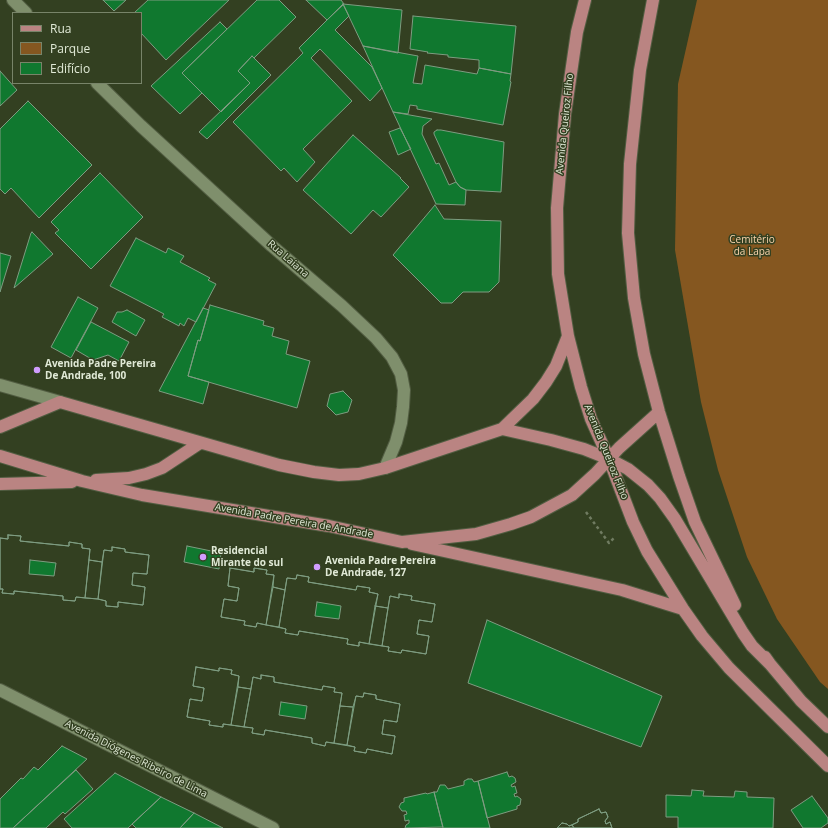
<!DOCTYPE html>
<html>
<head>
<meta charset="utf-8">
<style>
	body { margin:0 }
	#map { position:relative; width:828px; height:828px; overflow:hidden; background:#334021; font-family:"Open Sans",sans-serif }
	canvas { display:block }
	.legend { position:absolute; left:12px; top:12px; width:130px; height:72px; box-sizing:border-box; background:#334021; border:1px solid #788469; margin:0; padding:5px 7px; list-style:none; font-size:12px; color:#e0e9d6 }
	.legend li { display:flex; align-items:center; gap:8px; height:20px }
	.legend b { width:20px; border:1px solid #788469 }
</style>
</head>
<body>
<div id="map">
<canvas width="828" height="828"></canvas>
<ul class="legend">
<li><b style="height:5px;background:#ba8482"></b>Rua</li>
<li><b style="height:11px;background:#855720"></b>Parque</li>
<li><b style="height:11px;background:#10782f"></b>Edifício</li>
</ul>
</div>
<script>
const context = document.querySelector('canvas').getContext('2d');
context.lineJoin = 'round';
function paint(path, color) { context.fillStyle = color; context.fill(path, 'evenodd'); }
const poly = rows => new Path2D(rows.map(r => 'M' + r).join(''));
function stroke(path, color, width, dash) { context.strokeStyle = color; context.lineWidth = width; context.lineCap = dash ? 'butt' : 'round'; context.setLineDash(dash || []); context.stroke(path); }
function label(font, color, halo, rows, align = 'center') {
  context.font = font + ' "Open Sans",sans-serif'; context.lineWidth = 3; context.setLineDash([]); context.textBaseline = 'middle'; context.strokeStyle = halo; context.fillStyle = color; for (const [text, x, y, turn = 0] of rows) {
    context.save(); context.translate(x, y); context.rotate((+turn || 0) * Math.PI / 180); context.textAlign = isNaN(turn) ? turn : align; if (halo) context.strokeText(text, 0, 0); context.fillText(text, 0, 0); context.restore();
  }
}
paint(poly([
	[697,0,828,0,828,689,820,682,777,619,747,557,718,470,701,402,675,250,678,84]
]), '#855720');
const building = poly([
	[103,0,126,0,114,11,103,0],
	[148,0,229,0,166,60,141,33,141,13,134,13,148,0],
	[257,0,279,0,296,17,254,58,252,56,238,71,250,83,221,112,182,73,257,0],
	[306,0,341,0,344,4,327,20,306,0],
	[343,4,402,10,398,53,363,46,343,4],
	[343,4,349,16,335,30,372,67,382,88,370,101,320,49,311,58,352,101,303,149,315,162,297,182,284,168,281,171,233,122,303,53,299,48,343,4],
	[413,16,516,26,511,74,479,68,479,60,448,57,448,55,427,53,428,52,410,49,413,16],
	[220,22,227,29,182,73,202,93,180,114,151,86,220,22],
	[363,46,418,56,413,83,422,84,425,65,477,74,479,68,511,74,510,81,511,82,503,125,417,109,417,106,410,105,408,114,393,112,363,46],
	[252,56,271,75,207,139,199,132,250,83,238,71,252,56],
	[0,71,17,90,0,106,0,71],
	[28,101,92,165,39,218,11,188,5,194,0,189,0,129,28,101],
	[393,112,432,119,423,126,422,134,436,164,439,163,449,185,456,182,460,187,466,190,465,205,436,204,393,112],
	[400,128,411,149,398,155,389,132,400,128],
	[437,130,441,130,504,142,501,192,466,190,460,187,456,182,434,134,434,132,437,130],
	[353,135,401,178,400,178,409,187,381,217,373,210,351,234,303,190,353,135],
	[100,173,143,217,91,269,55,233,59,230,51,222,100,173],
	[435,205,444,219,501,221,499,282,489,292,463,292,452,303,441,303,393,255,435,205],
	[32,232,53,254,14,288,31,233,32,232],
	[136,238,166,253,168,248,184,256,180,262,210,278,208,280,216,284,196,322,188,318,184,326,180,323,179,326,162,317,164,314,110,286,136,238],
	[0,253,11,256,0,292,0,253],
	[78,297,98,308,71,358,51,347,78,297],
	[210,305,264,321,263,325,274,328,272,336,289,341,286,354,310,361,297,408,188,376,198,340,200,341,210,305],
	[203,308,209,310,200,341,198,340,188,376,209,382,203,404,159,391,203,308],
	[127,310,145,320,136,336,112,322,117,312,122,312,127,310],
	[91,322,129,342,119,361,108,355,93,360,76,350,91,322],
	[343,391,352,400,348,412,336,415,327,406,330,394,343,391],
	[8,535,21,536,20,541,69,546,69,542,82,544,82,548,90,549,85,598,76,597,75,601,63,600,63,596,14,591,14,594,2,593,3,589,0,589,0,538,8,539,8,535],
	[30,560,56,563,54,576,29,574,30,560],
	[8,535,21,536,20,541,69,546,69,542,82,544,82,548,90,549,89,560,102,562,104,550,112,551,112,547,125,549,125,552,149,555,147,574,133,573,132,585,145,587,143,605,118,602,118,607,106,606,106,601,98,599,76,597,75,601,63,600,63,596,14,591,14,594,2,593,3,589,0,589,0,538,8,539,8,535],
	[187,546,221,553,219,569,184,562,187,546],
	[112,547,125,549,125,552,149,555,147,574,133,573,132,585,145,587,143,605,118,602,118,607,106,606,106,601,98,599,104,550,112,551,112,547],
	[89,560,102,562,98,599,85,598,89,560],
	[230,568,254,572,254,568,267,570,266,574,274,575,273,587,285,590,287,578,296,579,297,575,309,577,308,582,356,590,357,586,370,588,369,592,378,594,375,606,388,608,390,596,399,598,399,594,412,596,411,600,435,604,432,622,419,620,417,634,429,636,426,654,402,650,401,653,388,651,389,647,359,642,359,646,347,644,348,639,299,631,298,635,285,633,286,629,257,623,256,627,244,625,245,621,221,617,224,599,237,601,239,588,228,586,230,568],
	[230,568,254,572,254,568,267,570,266,574,274,575,266,625,257,623,256,627,244,625,245,621,221,617,224,599,237,601,239,588,228,586,230,568],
	[297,575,309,577,308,582,356,590,357,586,370,588,369,592,378,594,369,644,359,642,359,646,347,644,348,639,299,631,298,635,285,633,286,629,279,627,287,578,296,579,297,575],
	[317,602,341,606,339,619,315,616,317,602],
	[273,587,285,590,279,627,266,625,273,587],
	[399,594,412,596,411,600,435,604,432,622,419,620,417,634,429,636,426,654,402,650,401,653,388,651,389,647,382,646,390,596,399,598,399,594],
	[375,606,388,608,382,646,369,644,375,606],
	[487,620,662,696,641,747,468,683,487,620],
	[196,667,219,671,219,668,232,670,231,674,239,676,238,687,251,689,253,677,261,679,261,675,274,677,274,682,322,690,323,686,335,688,334,692,342,693,340,706,353,707,356,696,363,697,364,693,376,695,376,699,400,704,397,722,384,720,382,734,395,736,392,754,367,749,366,753,354,751,355,747,326,742,325,746,312,743,312,738,265,730,264,735,252,733,253,728,223,724,223,727,209,725,210,721,187,717,190,699,202,701,204,688,193,686,196,667],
	[196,667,219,671,219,668,232,670,231,674,239,676,231,725,223,724,223,727,209,725,210,721,187,717,190,699,202,701,204,688,193,686,196,667],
	[261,675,274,677,274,682,322,690,323,686,335,688,334,692,342,693,334,743,326,742,325,746,312,743,312,738,265,730,264,735,252,733,253,728,244,727,253,677,261,679,261,675],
	[281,702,307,706,305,719,279,715,281,702],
	[238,687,251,689,244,727,231,725,238,687],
	[364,693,376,695,376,699,400,704,397,722,384,720,382,734,395,736,392,754,367,749,366,753,354,751,355,747,347,745,356,696,363,697,364,693],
	[340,706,353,707,347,745,334,743,340,706],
	[62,746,87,759,13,828,0,828,0,799,21,778,23,779,34,767,38,770,62,746],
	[76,770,93,789,65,814,63,812,46,828,13,828,76,770],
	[507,772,509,777,512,776,515,778,516,782,511,785,512,787,515,786,517,793,514,794,515,797,517,796,521,799,520,805,517,806,517,809,487,818,478,781,507,772],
	[115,773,161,797,128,828,72,828,64,819,115,773],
	[468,779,472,779,474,782,478,781,490,828,443,828,434,792,437,792,440,785,445,785,448,789,464,785,464,781,468,779],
	[692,790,704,791,703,796,734,797,735,791,747,792,747,797,774,798,773,828,678,828,678,817,666,817,666,795,691,796,692,790],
	[434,792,443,827,405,828,406,825,409,823,409,820,405,821,404,815,407,814,406,811,402,811,399,807,401,803,404,802,404,798,426,793,427,794,434,792],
	[812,796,828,818,828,823,821,828,803,828,791,810,812,796],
	[161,797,194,813,180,828,136,828,132,824,161,797],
	[599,809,601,813,606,812,608,817,605,821,606,824,610,822,612,828,557,828,562,823,567,824,569,826,578,822,578,819,599,809],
	[599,809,601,813,606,812,608,817,605,821,606,824,610,822,612,828,574,828,572,825,578,822,578,819,599,809],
	[194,813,223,828,180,828,194,813],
	[562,823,567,824,569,826,572,825,574,828,557,828,562,823]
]);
paint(building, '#10782f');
stroke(building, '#7e9c81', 1);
const minor = poly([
	[13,0,26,13],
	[97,83,141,126,272,246,342,306,376,338,392,357,401,374,404,390,403,407,401,423,396,442,385,468],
	[0,385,60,402],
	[0,690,273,828]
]);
const major = poly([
	[585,0,577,32,565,114,557,208,558,274,568,336,581,387,591,419,609,459,633,522,647,551,683,609,702,636,729,668,828,766],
	[653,0,640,70,630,164,628,233,634,298,644,354,659,412,679,476,695,522,735,605],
	[0,427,60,402,279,465,314,472,339,475,359,474,385,468,502,429,551,440,584,449,609,459,628,469,648,485,660,498,675,519,743,633,752,646,770,664],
	[502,429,533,399,546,382,556,366,568,336],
	[0,456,82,481,142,495,329,526,402,542,476,534,511,524,531,517,572,495,595,474,619,448,659,412],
	[96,480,129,478,146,474,162,468,200,443],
	[0,484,72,482],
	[412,544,622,590,683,609],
	[765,657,770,664,801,701,828,727]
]);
stroke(minor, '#525d42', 14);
stroke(major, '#525d42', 14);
stroke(poly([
	[586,512,609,543,615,537]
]), '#707b61', 2.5, [3, 3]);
stroke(minor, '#7f8f6c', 12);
stroke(major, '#ba8482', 12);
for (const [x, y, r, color] of [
	[37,370,4,"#d09dfe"],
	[203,557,4,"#d09dfe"],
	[317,567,4,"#d09dfe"]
]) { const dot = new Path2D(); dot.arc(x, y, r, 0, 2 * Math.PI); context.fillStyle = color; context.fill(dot); stroke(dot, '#334021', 1.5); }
label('10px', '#e0e9d6', '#334021', [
	["Avenida Queiroz Filho",565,124,-84],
	["Rua Laiana",288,259,41],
	["Avenida Queiroz Filho",606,452,68],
	["Avenida Padre Pereira de Andrade",294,521,10],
	["Avenida Diógenes Ribeiro de Lima",136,759,27]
]);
label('10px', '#fad3ab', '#334021', [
	["Cemitério",752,240],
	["da Lapa",752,252]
]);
label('bold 10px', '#e0e9d6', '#334021', [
	["Avenida Padre Pereira",45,364],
	["De Andrade, 100",45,376],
	["Residencial",211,551],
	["Mirante do sul",211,563],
	["Avenida Padre Pereira",325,561],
	["De Andrade, 127",325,573]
], 'left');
</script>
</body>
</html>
